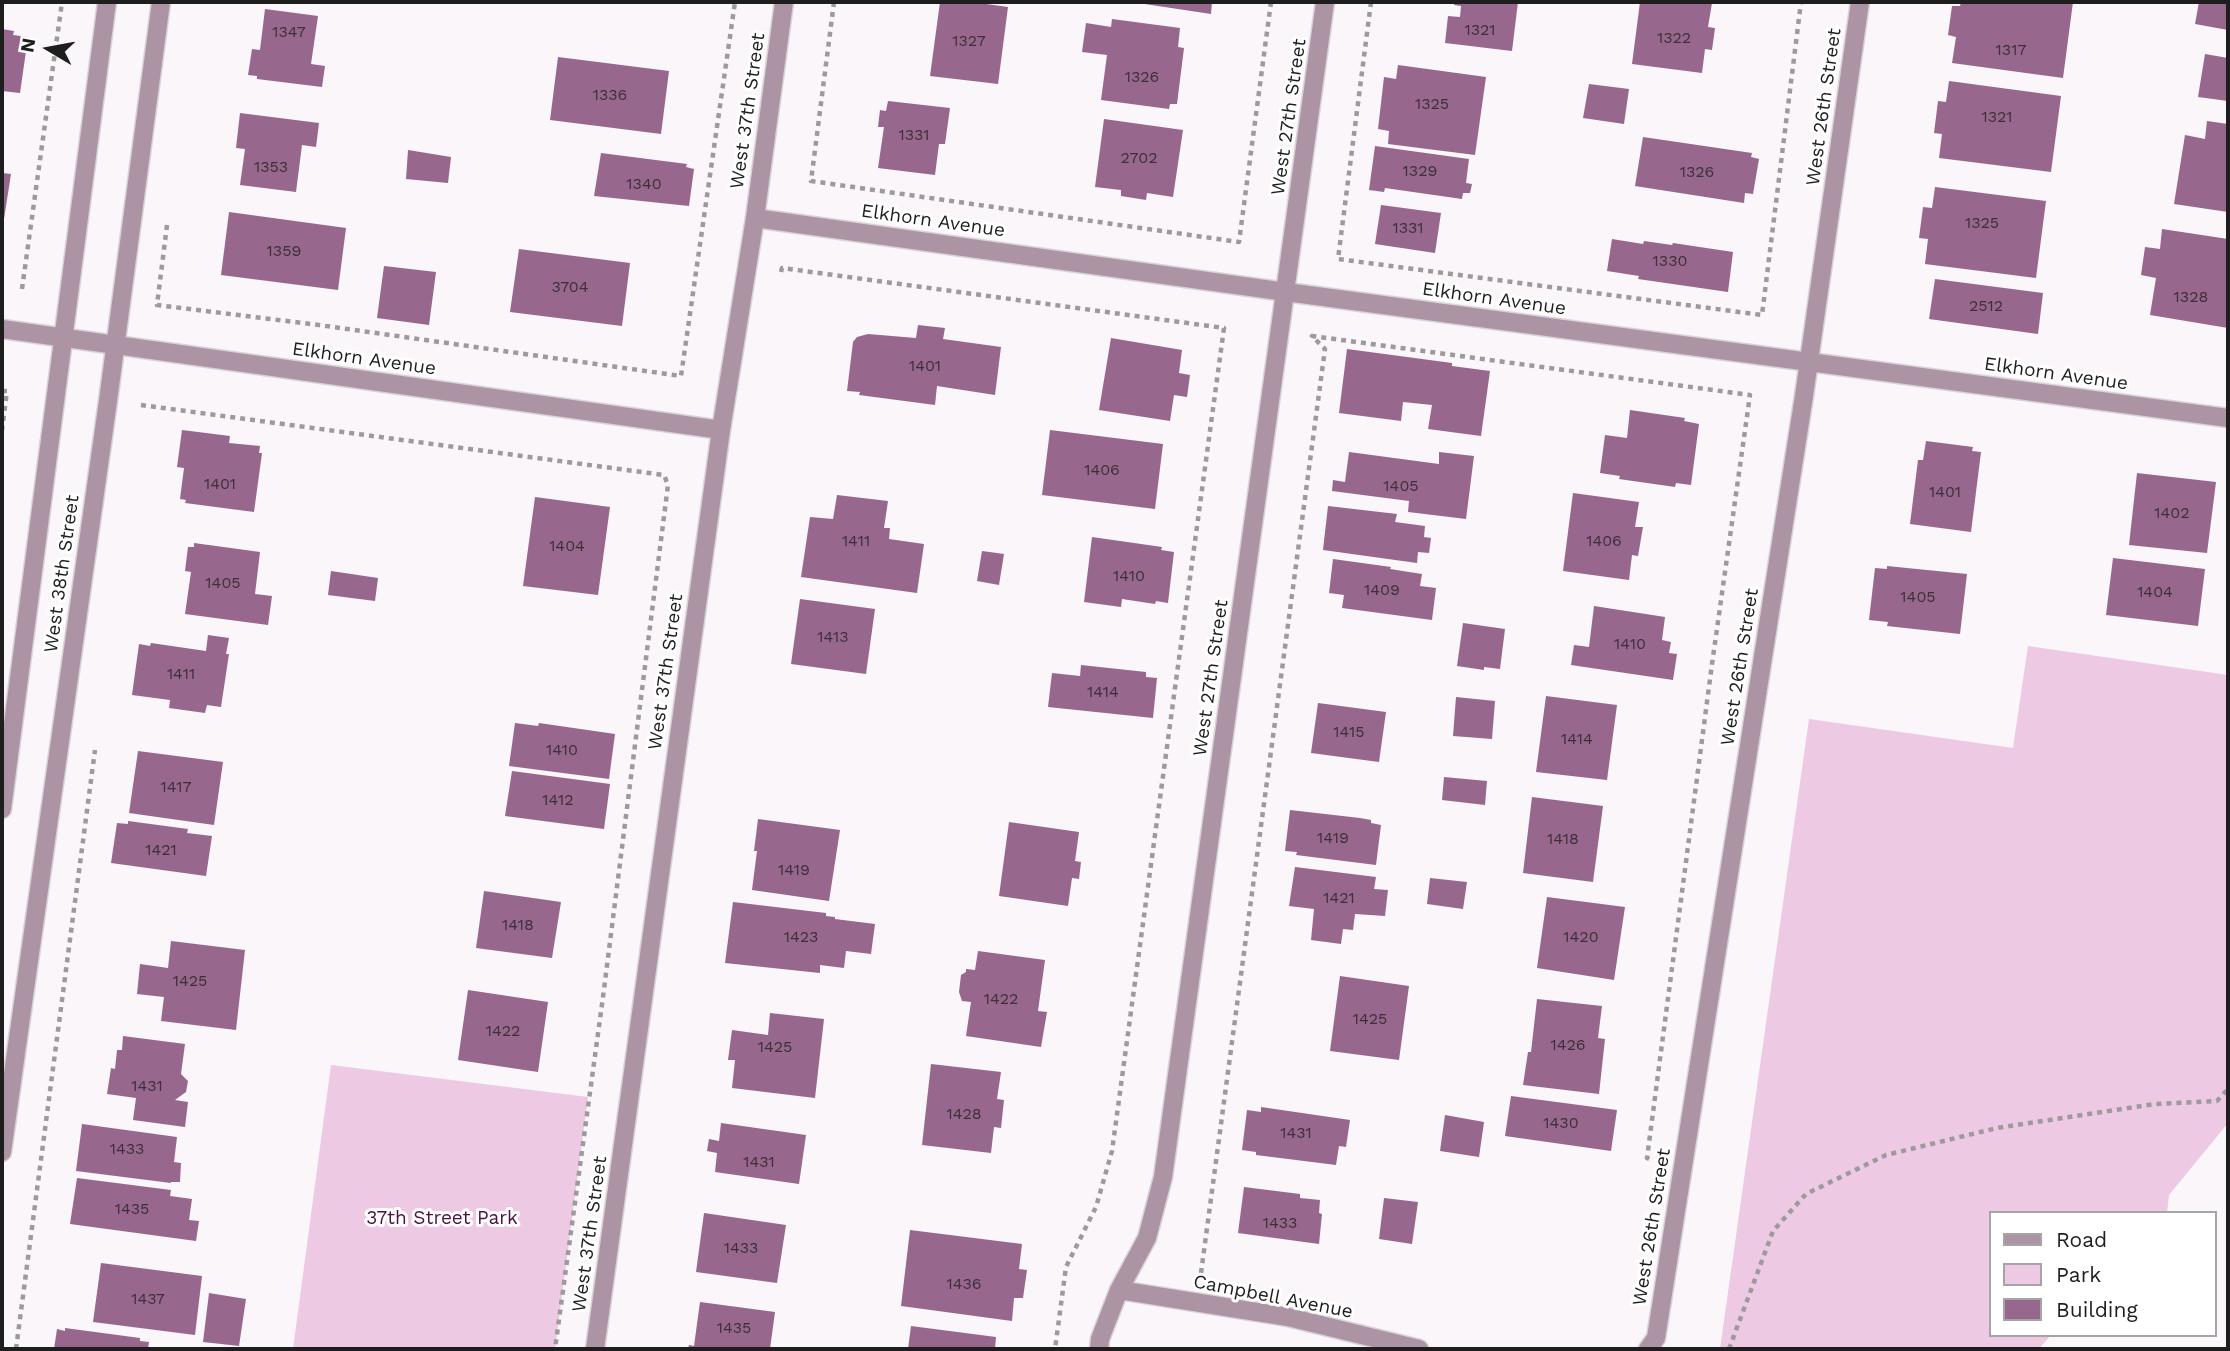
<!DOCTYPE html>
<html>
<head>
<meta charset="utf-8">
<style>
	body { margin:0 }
	#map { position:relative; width:2230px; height:1351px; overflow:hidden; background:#faf6f9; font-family:"Work Sans",sans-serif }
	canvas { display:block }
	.frame { position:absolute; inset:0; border:4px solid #1f1e1f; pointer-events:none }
	.legend { position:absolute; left:1989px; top:1211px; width:228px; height:126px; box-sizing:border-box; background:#fff; border:2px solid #a5a5a5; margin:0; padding:9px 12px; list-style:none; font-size:21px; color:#1f1e1f }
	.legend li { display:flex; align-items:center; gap:14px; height:35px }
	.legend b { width:35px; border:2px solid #a5a5a5 }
	.north { position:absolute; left:14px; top:14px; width:70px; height:70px; -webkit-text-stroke:5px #fff; paint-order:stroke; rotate:280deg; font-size:19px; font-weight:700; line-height:28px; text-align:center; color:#1f1e1f }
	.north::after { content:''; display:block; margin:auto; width:24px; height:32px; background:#1f1e1f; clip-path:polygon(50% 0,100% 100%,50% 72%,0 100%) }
</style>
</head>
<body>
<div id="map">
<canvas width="2230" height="1351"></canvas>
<div class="frame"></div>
<ul class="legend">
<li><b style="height:9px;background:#ac94a5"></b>Road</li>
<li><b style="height:19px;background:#edc9e3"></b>Park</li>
<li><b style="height:19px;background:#98678d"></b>Building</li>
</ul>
<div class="north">N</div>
</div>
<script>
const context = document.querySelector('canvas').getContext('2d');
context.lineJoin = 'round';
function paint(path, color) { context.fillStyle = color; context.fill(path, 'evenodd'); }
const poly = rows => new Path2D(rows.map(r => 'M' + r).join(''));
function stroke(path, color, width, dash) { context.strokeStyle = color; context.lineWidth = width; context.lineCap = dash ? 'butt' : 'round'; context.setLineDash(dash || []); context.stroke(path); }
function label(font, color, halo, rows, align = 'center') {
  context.font = font + ' "Work Sans",sans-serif'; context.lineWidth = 6; context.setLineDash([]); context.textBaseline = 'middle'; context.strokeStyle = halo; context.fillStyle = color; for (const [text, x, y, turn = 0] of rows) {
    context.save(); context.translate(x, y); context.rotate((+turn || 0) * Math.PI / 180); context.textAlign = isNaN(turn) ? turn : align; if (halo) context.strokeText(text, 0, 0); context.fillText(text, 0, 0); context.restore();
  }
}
paint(poly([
	[2028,646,2228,675,2228,1123,2169,1195,2167,1213,1990,1213,1990,1335,2051,1335,2039,1349,1720,1349,1809,719,2013,748],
	[331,1065,588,1097,555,1349,293,1349]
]), '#edc9e3');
paint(poly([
	[940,2,972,2,1008,7,998,84,930,76],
	[1138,2,1212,2,1211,14,1138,3],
	[1455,2,1518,2,1512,51,1445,43,1448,16,1460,17,1461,6,1454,5],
	[1640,2,1712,3,1708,27,1715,28,1712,50,1705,49,1702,73,1632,64],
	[1961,2,2073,2,2063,78,1952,63,1956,37,1948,35,1952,6,1960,6],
	[2199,2,2228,2,2228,30,2195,24],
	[265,9,318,16,311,64,325,66,322,87,257,79,257,76,248,75,252,49,260,50],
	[1112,19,1180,28,1178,47,1184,48,1177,104,1170,104,1169,109,1101,100,1107,55,1082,52,1086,23,1111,27],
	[2,29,14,31,13,35,28,37,20,93,2,91],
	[2205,54,2228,58,2228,101,2198,97],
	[558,57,669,71,661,134,550,120],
	[1398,65,1486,77,1475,155,1388,144,1389,131,1378,129,1384,77,1396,79],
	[1949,81,2061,96,2051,172,1939,158,1942,134,1934,133,1938,101,1946,102],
	[1589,84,1629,89,1624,124,1583,118],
	[888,101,950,108,945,144,939,144,935,175,878,168,884,127,878,127,880,110,886,111],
	[240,113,319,123,316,147,302,145,296,192,240,185,245,149,236,148],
	[1104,119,1183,130,1173,197,1147,193,1146,200,1121,196,1121,190,1095,187],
	[2207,121,2228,124,2228,212,2174,204,2185,135,2205,139],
	[1643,137,1752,153,1751,157,1759,159,1753,194,1745,193,1744,203,1635,186],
	[1375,146,1469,159,1466,183,1472,184,1470,193,1463,193,1462,199,1385,188,1384,192,1369,190],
	[408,150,451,157,448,183,406,179],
	[601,153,687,164,686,167,694,169,689,206,594,196],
	[2,173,11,174,4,219,2,219],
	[1935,187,2046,201,2036,278,1925,264,1928,239,1919,238,1923,207,1932,208],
	[1381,205,1441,213,1435,253,1375,244],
	[229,212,346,228,338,290,221,275],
	[2162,229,2228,239,2228,328,2150,315,2156,278,2141,275,2145,247,2160,249],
	[1612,239,1643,244,1644,241,1672,245,1673,243,1733,252,1728,292,1638,279,1639,276,1607,271],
	[519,249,630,263,622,326,510,312],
	[384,266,436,272,429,325,377,318],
	[1935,279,2043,293,2038,334,1929,319],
	[918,325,945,328,943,339,1001,347,995,395,937,386,935,405,859,395,860,392,847,391,853,342,857,337,868,334,916,338],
	[1111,338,1182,350,1179,373,1190,375,1187,397,1174,395,1170,421,1099,410],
	[1347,349,1452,363,1452,366,1490,371,1481,436,1428,429,1432,405,1403,402,1401,421,1339,413],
	[1630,410,1685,418,1684,421,1699,424,1691,485,1676,483,1675,487,1619,479,1620,476,1600,473,1605,435,1627,438],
	[182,430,230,436,229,443,260,446,259,453,262,453,254,512,185,503,186,500,180,499,184,468,177,467],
	[1050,430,1163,444,1155,509,1042,495],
	[1926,441,1973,447,1972,451,1981,452,1971,532,1910,524,1918,460,1923,460],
	[1349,452,1439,464,1439,452,1474,456,1466,519,1408,512,1409,501,1332,491,1333,480,1345,482],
	[2137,473,2216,482,2207,553,2129,545],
	[1573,493,1639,502,1635,527,1643,527,1638,556,1632,555,1629,580,1563,571],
	[837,495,888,501,884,528,890,528,889,539,924,544,917,593,801,577,810,517,833,519],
	[535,497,610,507,598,595,523,586],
	[1328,506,1397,514,1395,522,1425,526,1424,537,1431,538,1429,553,1418,552,1417,563,1323,550],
	[1092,537,1162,547,1161,550,1174,552,1168,603,1156,601,1155,604,1122,599,1121,607,1084,602],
	[194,543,260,552,255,594,272,596,268,625,185,614,191,572,185,571,188,547,194,547],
	[982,551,1004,554,999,585,977,581],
	[2113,558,2205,569,2198,626,2106,615],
	[1333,559,1391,567,1390,569,1422,574,1420,586,1436,588,1432,620,1342,608,1344,595,1329,593],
	[1887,566,1967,574,1960,634,1887,626,1888,622,1869,620,1875,568,1887,569],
	[331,571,378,578,375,601,328,595],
	[800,599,875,609,866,674,791,664],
	[1594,606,1665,617,1662,640,1671,642,1669,653,1677,654,1673,680,1571,665,1574,645,1589,647],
	[1463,623,1505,629,1500,669,1484,667,1484,670,1457,666],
	[208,635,229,638,226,654,229,654,221,707,207,705,205,713,169,708,170,700,132,695,139,644,150,646,151,643,206,651],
	[1081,665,1146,672,1146,677,1157,678,1153,718,1048,707,1052,673,1080,676],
	[1546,696,1617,705,1607,780,1536,772],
	[1456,697,1495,701,1492,739,1453,736],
	[1318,703,1386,712,1379,762,1311,753],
	[515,723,538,726,539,723,615,734,609,779,509,766],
	[138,751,223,762,214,825,129,813],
	[512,771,610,784,604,829,505,816],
	[1444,777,1487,781,1485,805,1442,800],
	[1532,797,1603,806,1593,882,1523,873],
	[1290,810,1360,818,1371,820,1371,823,1381,825,1376,865,1296,855,1297,852,1285,851],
	[758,819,840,830,829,901,752,890,757,851,754,851],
	[128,821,188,829,187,833,212,836,206,876,111,863,117,823,128,824],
	[1009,822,1079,832,1075,861,1081,862,1079,879,1072,878,1068,906,999,896],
	[1295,867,1376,877,1374,889,1388,890,1385,916,1355,914,1353,930,1343,929,1341,944,1311,940,1314,909,1289,906],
	[1430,878,1467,882,1463,909,1427,904],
	[484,891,561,902,552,958,476,948],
	[1547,897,1625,907,1614,980,1537,968],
	[733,902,826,913,826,916,835,917,835,919,875,924,871,954,846,951,844,968,820,965,820,973,725,963],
	[171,941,245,950,236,1030,161,1021,164,997,137,994,140,964,168,968],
	[978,951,1045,960,1038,1011,1047,1012,1041,1047,966,1036,971,1002,962,1001,959,992,961,975,966,972,966,969,975,970],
	[1340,976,1409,986,1399,1060,1330,1051],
	[468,990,548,1002,538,1072,458,1060],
	[1537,999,1602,1006,1598,1038,1605,1039,1599,1094,1523,1085,1528,1052,1531,1052],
	[770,1013,824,1019,815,1098,732,1088,735,1060,728,1060,732,1030,768,1035],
	[123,1036,185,1044,181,1074,188,1081,186,1092,175,1100,188,1102,185,1127,133,1120,136,1098,107,1094,111,1068,115,1069,117,1050,122,1050],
	[931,1064,1001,1072,997,1099,1004,1100,1001,1128,994,1127,991,1153,922,1145],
	[1511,1096,1617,1110,1611,1151,1505,1136],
	[1261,1107,1350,1120,1346,1147,1339,1146,1336,1165,1256,1155,1256,1152,1242,1150,1247,1110,1261,1112],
	[1445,1115,1484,1122,1479,1157,1440,1151],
	[721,1123,806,1135,799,1184,715,1172,717,1153,707,1151,709,1139,719,1141],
	[82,1124,177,1137,174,1162,181,1163,180,1182,171,1182,171,1183,76,1171],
	[77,1178,171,1190,170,1196,192,1199,189,1220,199,1221,196,1241,70,1224],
	[1244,1187,1300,1194,1300,1198,1320,1200,1319,1213,1322,1214,1319,1244,1238,1233],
	[1384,1198,1418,1202,1412,1244,1379,1239],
	[704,1213,786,1225,777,1283,696,1272],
	[910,1230,1022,1244,1019,1269,1027,1270,1023,1298,1014,1298,1012,1321,901,1306],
	[101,1263,202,1276,195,1335,93,1322],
	[209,1293,246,1299,239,1346,203,1342],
	[700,1302,775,1312,770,1349,688,1349,689,1345,694,1346],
	[911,1326,996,1337,995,1349,908,1349],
	[65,1328,140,1338,140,1341,149,1342,148,1349,54,1349,57,1329,65,1331]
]), '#98678d');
const minor = poly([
	[755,218,1286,292,2228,418],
	[2,329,721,430],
	[2,809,107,2],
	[2,1152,108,401,161,2],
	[1119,1290,1288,1317,1419,1349],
	[595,1349,721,430,755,218,784,2],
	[1099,1349,1100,1339,1119,1290,1147,1238,1163,1177,1325,2],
	[1648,1349,1656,1338,1804,396,1860,2]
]);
stroke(minor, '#d7d3d6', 21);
stroke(poly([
	[834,2,811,181,1239,242,1271,2],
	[1371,2,1338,259,1762,315,1801,2],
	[167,225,157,305,319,325,681,376,735,2],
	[781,272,782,268,1224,328,1112,1151,1096,1207,1066,1267,1055,1349],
	[22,289,62,2],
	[2,391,7,391,2,430],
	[141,405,664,475,668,485,603,997,555,1349],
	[1201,1273,1325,349,1312,336,1750,395,1712,664,1647,1158,1651,1160],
	[16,1349,95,750],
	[1729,1349,1773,1231,1806,1194,1886,1155,1997,1128,2155,1104,2217,1101,2228,1089]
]), '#9d9a9c', 4.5, [5, 5]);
stroke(minor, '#ac94a5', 18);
label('16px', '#3d303a', null, [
	["1321",1480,30],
	["1347",289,32],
	["1322",1674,38],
	["1327",969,41],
	["1317",2011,50],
	["1326",1142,77],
	["1336",610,95],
	["1325",1432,104],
	["1321",1997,117],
	["1331",914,135],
	["2702",1139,158],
	["1353",271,167],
	["1329",1420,171],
	["1326",1697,172],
	["1340",644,184],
	["1325",1982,223],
	["1331",1408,228],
	["1359",284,251],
	["1330",1670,261],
	["3704",570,287],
	["1328",2191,297],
	["2512",1986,306],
	["1401",925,366],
	["1406",1102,470],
	["1401",220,484],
	["1405",1401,486],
	["1401",1945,492],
	["1402",2172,513],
	["1411",856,541],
	["1406",1604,541],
	["1404",567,546],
	["1410",1129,576],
	["1405",223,583],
	["1409",1382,590],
	["1404",2155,592],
	["1405",1918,597],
	["1413",833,637],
	["1410",1630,644],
	["1411",181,674],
	["1414",1103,692],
	["1415",1349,732],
	["1414",1577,739],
	["1410",562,750],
	["1417",176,787],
	["1412",558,800],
	["1419",1333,838],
	["1418",1563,839],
	["1421",161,850],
	["1419",794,870],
	["1421",1339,898],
	["1418",518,925],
	["1423",801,937],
	["1420",1581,937],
	["1425",190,981],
	["1422",1001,999],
	["1425",1370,1019],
	["1422",503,1031],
	["1426",1568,1045],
	["1425",775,1047],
	["1431",147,1086],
	["1428",964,1114],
	["1430",1561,1123],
	["1431",1296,1133],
	["1433",127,1149],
	["1431",759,1162],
	["1435",132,1209],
	["1433",1280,1223],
	["1433",741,1248],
	["1436",964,1284],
	["1437",148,1299],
	["1435",734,1328]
]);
label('19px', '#1f1e1f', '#fff', [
	["West 26th Street",1824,107,-82],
	["West 37th Street",748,111,-82],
	["West 27th Street",1289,117,-82],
	["Elkhorn Avenue",933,221,8],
	["Elkhorn Avenue",1494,299,8],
	["Elkhorn Avenue",364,359,8],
	["Elkhorn Avenue",2056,374,8],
	["West 38th Street",62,574,-82],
	["West 26th Street",1740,667,-81],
	["West 37th Street",666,672,-82],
	["West 27th Street",1211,678,-82],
	["West 26th Street",1652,1227,-81],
	["West 37th Street",590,1234,-82],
	["Campbell Avenue",1273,1297,11]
]);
label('19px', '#4e1044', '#fff', [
	["37th Street Park",442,1218]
]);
</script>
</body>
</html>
